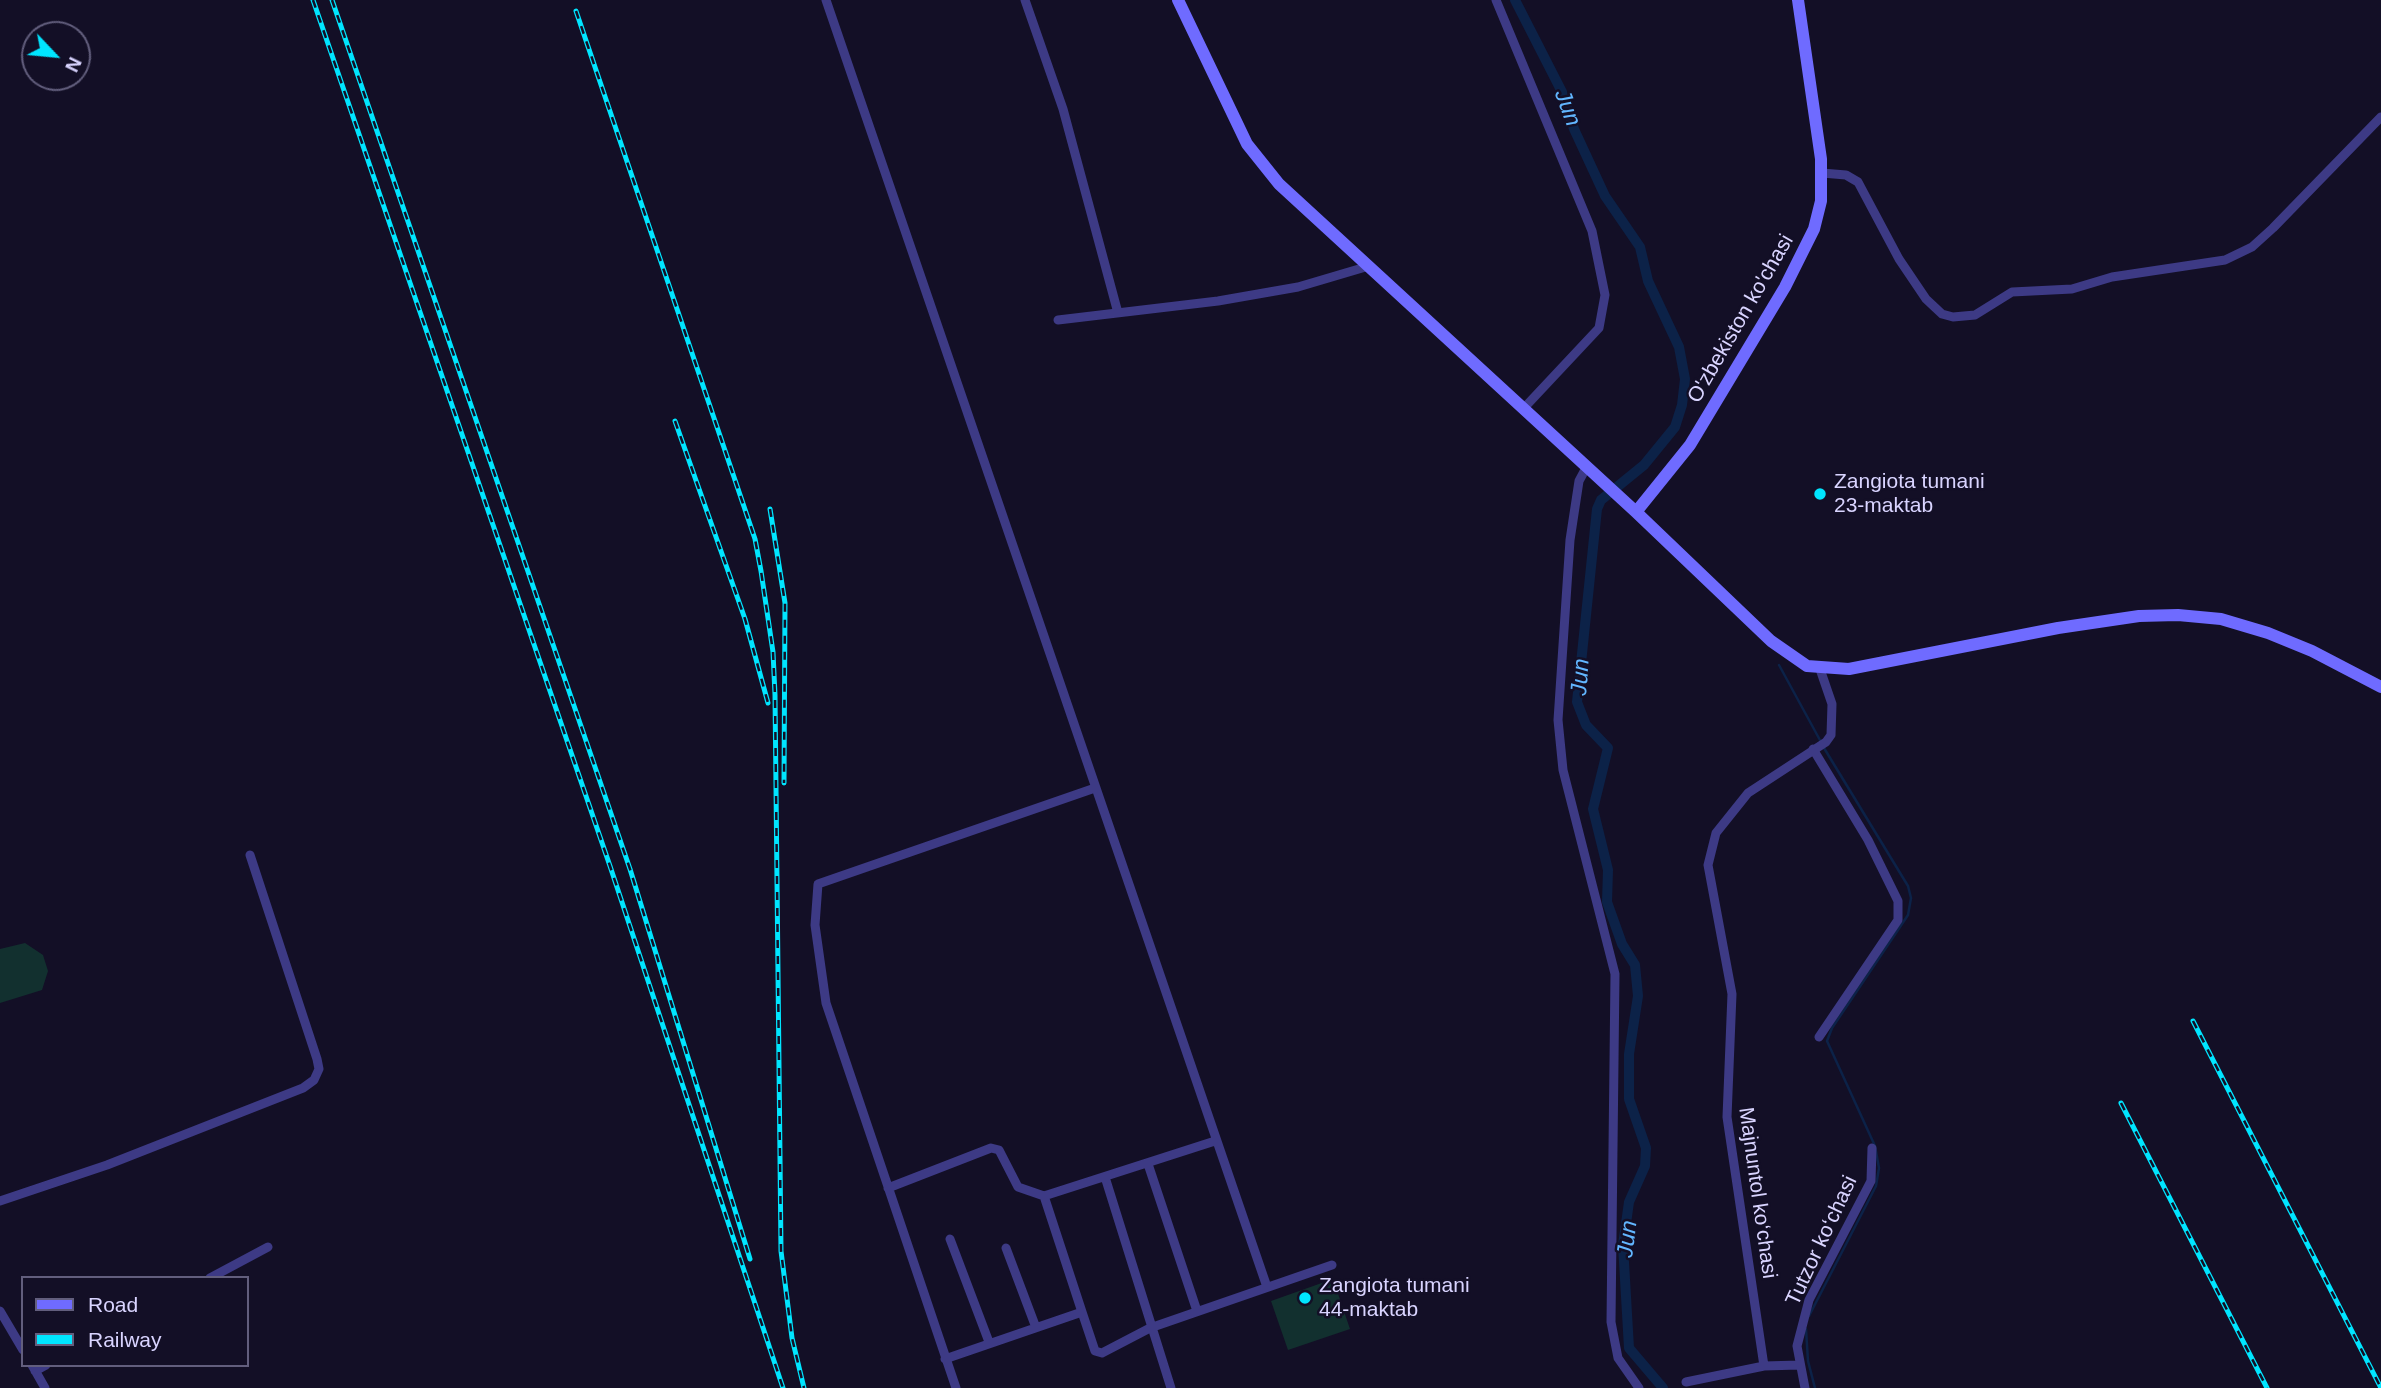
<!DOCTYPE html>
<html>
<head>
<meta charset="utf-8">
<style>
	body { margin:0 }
	#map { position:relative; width:2381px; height:1388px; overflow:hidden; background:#130f26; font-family:Arial,sans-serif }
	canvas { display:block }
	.legend { position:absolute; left:21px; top:1276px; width:228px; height:91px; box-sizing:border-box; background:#130f26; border:2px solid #625e7d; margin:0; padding:9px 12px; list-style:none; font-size:21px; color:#d9d4ff }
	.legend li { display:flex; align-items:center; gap:14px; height:35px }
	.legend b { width:35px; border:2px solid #625e7d }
	.north { position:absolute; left:21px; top:21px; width:70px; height:70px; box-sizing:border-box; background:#130f26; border:2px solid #625e7d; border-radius:50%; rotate:116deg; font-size:19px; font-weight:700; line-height:28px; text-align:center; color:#d9d4ff }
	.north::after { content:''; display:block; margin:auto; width:24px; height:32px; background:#00e5ff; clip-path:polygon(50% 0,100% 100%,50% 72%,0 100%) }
</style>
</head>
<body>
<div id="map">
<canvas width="2381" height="1388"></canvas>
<ul class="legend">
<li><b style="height:9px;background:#6f6bff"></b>Road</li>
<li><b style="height:9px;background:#00e5ff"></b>Railway</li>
</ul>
<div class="north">N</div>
</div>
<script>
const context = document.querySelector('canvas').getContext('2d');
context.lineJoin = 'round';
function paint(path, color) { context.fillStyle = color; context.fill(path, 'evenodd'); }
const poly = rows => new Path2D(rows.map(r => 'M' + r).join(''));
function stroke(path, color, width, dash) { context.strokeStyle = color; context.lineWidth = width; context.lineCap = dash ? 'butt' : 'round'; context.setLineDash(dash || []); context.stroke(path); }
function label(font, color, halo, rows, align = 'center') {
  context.font = font + ' Arial,sans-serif'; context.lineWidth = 5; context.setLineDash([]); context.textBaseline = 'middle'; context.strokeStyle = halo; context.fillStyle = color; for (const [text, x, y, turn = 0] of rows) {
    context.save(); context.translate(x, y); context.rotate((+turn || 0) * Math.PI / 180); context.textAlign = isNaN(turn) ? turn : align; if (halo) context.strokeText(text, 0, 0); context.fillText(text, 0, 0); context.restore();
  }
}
paint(poly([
	[25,943,43,955,48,971,42,990,0,1003,0,949],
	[1333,1279,1350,1329,1288,1350,1271,1301]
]), '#12302f');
stroke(poly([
	[1779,665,1821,742],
	[1809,1316,1876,1186,1879,1168,1875,1146,1827,1041,1832,1028,1908,915,1911,898,1908,886,1824,748],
	[1806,1329,1808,1361,1815,1388]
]), '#0c2248', 2.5);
stroke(poly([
	[1515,0,1562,92,1574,129,1605,196,1640,247,1648,281,1679,347,1685,379,1682,405,1675,427,1644,465,1601,500,1597,509,1577,702,1586,725,1608,748,1593,809,1608,870,1607,902,1622,944,1635,965,1638,996,1629,1054,1629,1099,1646,1148,1645,1166,1629,1202,1623,1245,1629,1348,1663,1388]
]), '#0c2248', 10);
stroke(poly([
	[826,0,1267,1287],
	[1025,0,1063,109,1118,313],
	[1496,0,1592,231,1605,295,1599,328,1524,408],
	[1822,173,1846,175,1858,182,1899,259,1926,299,1942,314,1953,317,1975,315,2012,292,2072,289,2112,277,2225,260,2252,247,2273,228,2381,117],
	[1058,320,1218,301,1298,287,1369,266],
	[1586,468,1579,481,1570,540,1558,720,1563,770,1615,974,1611,1322,1618,1358,1639,1388],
	[1813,749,1868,840,1898,901,1898,920,1819,1037],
	[1148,1164,1197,1311],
	[1105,1177,1171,1388],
	[888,1188,991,1148,999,1150,1018,1187,1044,1196,1082,1312],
	[1044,1196,1215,1141],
	[0,1201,107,1165,303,1088,314,1080,319,1069,317,1059,250,855],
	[950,1239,989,1342],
	[1006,1248,1035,1325],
	[210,1278,268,1247],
	[0,1311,23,1350],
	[945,1359,1082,1312,1095,1351,1102,1353,1150,1328,1332,1265],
	[32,1365,45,1388],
	[1799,1365,1764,1366,1727,1117,1732,994,1708,865,1716,833,1748,793,1826,742,1831,735,1832,704,1820,669],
	[35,1371,46,1365],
	[1686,1382,1764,1366],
	[956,1388,826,1003,815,925,818,884,1095,788],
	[1805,1388,1797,1346,1809,1300,1871,1181,1872,1148]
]), '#3d3a85', 9);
stroke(poly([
	[1178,0,1247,144,1279,184,1636,512,1771,641,1807,666,1849,669,2058,628,2139,616,2178,615,2221,619,2268,633,2312,651,2381,687],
	[1636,512,1690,445,1785,287,1814,229,1821,201,1821,159,1798,0]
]), '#6f6bff', 12);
const rail = poly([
	[313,0,610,866,783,1388],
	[332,0,630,869,750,1259],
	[576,11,755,539,761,571,773,652,775,695,781,1251,792,1338,804,1388],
	[675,421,745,619,768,703],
	[770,509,785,603,784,783],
	[2193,1021,2381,1388],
	[2121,1103,2267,1388]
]);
stroke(rail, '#00e5ff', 5);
stroke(rail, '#130f26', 2.5, [8]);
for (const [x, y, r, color] of [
	[1820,494,7,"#00e5ff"],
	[1305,1298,7,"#00e5ff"]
]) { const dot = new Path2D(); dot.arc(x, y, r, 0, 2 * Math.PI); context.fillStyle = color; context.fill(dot); stroke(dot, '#130f26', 2.5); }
label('21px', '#d9d4ff', '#130f26', [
	["O'zbekiston ko'chasi",1741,319,-60],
	["Majnuntol ko‘chasi",1757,1193,82],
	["Tutzor ko‘chasi",1822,1241,-65]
]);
label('21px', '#d9d4ff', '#130f26', [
	["Zangiota tumani",1834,482],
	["23-maktab",1834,506],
	["Zangiota tumani",1319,1286],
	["44-maktab",1319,1310]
], 'left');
label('italic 23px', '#62b6ff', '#130f26', [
	["Jun",1567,108,69],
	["Jun",1581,677,-86],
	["Jun",1628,1239,-83]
]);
</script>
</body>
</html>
